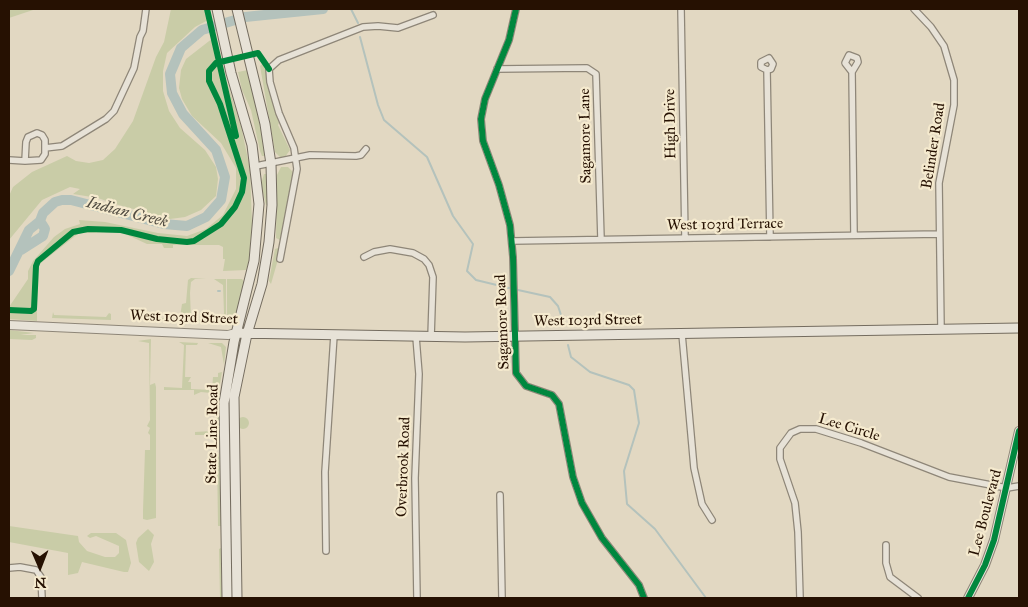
<!DOCTYPE html>
<html>
<head>
<meta charset="utf-8">
<style>
	body { margin:0 }
	#map { position:relative; width:1028px; height:607px; overflow:hidden; background:#e2d8c2; font-family:"IM FELL Great Primer",serif }
	canvas { display:block }
	.frame { position:absolute; inset:0; border:10px solid #261102; pointer-events:none }
	.north { position:absolute; left:15px; top:542px; width:50px; height:50px; -webkit-text-stroke:4px #f5eace; paint-order:stroke; rotate:179deg; font-size:14px; font-weight:700; line-height:20px; text-align:center; color:#261102 }
	.north::after { content:''; display:block; margin:auto; width:18px; height:22px; background:#261102; clip-path:polygon(50% 0,100% 100%,50% 72%,0 100%) }
</style>
</head>
<body>
<div id="map">
<canvas width="1028" height="607"></canvas>
<div class="frame"></div>
<div class="north">N</div>
</div>
<script>
const context = document.querySelector('canvas').getContext('2d');
context.lineJoin = 'round';
function paint(path, color) { context.fillStyle = color; context.fill(path, 'evenodd'); }
const poly = rows => new Path2D(rows.map(r => 'M' + r).join(''));
function stroke(path, color, width, dash) { context.strokeStyle = color; context.lineWidth = width; context.lineCap = dash ? 'butt' : 'round'; context.setLineDash(dash || []); context.stroke(path); }
function label(font, color, halo, rows, align = 'center') {
  context.font = font + ' "IM FELL Great Primer",serif'; context.lineWidth = 4.5; context.setLineDash([]); context.textBaseline = 'middle'; context.strokeStyle = halo; context.fillStyle = color; for (const [text, x, y, turn = 0] of rows) {
    context.save(); context.translate(x, y); context.rotate((+turn || 0) * Math.PI / 180); context.textAlign = isNaN(turn) ? turn : align; if (halo) context.strokeText(text, 0, 0); context.fillText(text, 0, 0); context.restore();
  }
}
paint(poly([
	[9,9,36,9,9,18],
	[171,9,206,9,208,20,195,27,167,53,163,71,163,91,169,111,180,128,205,150,216,167,218,179,216,196,201,210,185,217,170,219,115,204,98,198,73,194,80,189,70,187,42,200,9,240,9,196,13,187,32,172,67,156,76,161,89,163,103,160,115,149,133,121,156,57,164,42],
	[213,38,224,82,227,82,241,126,250,169,252,224,249,261,246,270,223,271,225,259,223,259,223,247,219,245,173,245,173,248,164,248,162,244,147,244,121,232,79,233,37,266,37,321,9,319,9,307,28,279,28,271,33,261,54,237,65,229,80,224,79,220,105,222,158,233,187,236,206,229,223,215,236,189,236,168,221,143,192,116,182,99,179,88,181,70,186,59],
	[263,63,267,68,266,79,279,123,278,125,290,150,285,157,280,157,275,152,260,66],
	[248,70,262,126,266,156,262,156,260,151,251,110,242,90,238,72],
	[281,167,288,167,293,172,289,195,290,198,280,240,276,238,277,175],
	[264,174,268,174,269,205,266,205,261,184],
	[278,248,279,256,271,284,269,281,275,249],
	[191,278,206,279,195,279,191,282,190,293,191,319,204,320,205,323,147,319,180,317,182,304,186,303,188,280],
	[214,279,226,279,226,324,212,323,214,320,222,320,224,313,223,285],
	[227,279,242,279,245,283,234,320,230,326,227,324],
	[53,312,54,315,106,317,109,313,111,314,111,320,52,318],
	[9,330,34,333,20,335,36,335,36,338,32,340,9,339],
	[151,339,150,385,155,383,156,387,156,518,147,520,143,519,143,511,145,450,150,450,150,435,148,433,150,428,147,426,150,420,149,343,138,341],
	[179,342,198,343,197,345,186,345,185,377,191,377,188,382,191,382,191,389,212,390,213,377,218,377,218,373,222,372,219,390,221,394,201,392,194,395,194,390,164,390,164,387,182,388,184,345],
	[208,343,222,343,226,347,224,365,221,347],
	[210,396,221,396,219,435,195,435,195,432,212,431,215,428,216,402,215,398],
	'237 423a6 6 0 1 1 12 0a6 6 0 1 1-12 0Z',
	[217,454,219,454,221,526,218,526],
	[9,526,78,536,79,542,87,551,105,557,115,557,119,553,119,546,96,536,90,538,87,536,91,533,116,533,126,540,131,563,128,572,124,572,82,562,78,573,68,575,68,553,9,542],
	[148,529,154,535,151,544,154,562,149,571,139,562,136,543,138,538],
	[221,548,222,598,220,598,219,549]
]), '#c9cca7');
stroke(poly([
	[351,9,358,23],
	[360,37,378,105,384,120,427,157,453,216,473,244,467,271,476,280,509,288],
	[518,290,550,297,558,306,564,324],
	[218,291,220,291],
	[568,345,571,357,590,372,629,385,634,390,639,423,624,471,627,504,655,529,706,598]
]), '#b4c2bc', 2);
stroke(poly([
	[21,250,43,236,45,229,40,221],
	[9,271,29,230,40,221,43,213,55,202,62,200,71,200,164,224,187,226,206,217,221,200,225,177,216,150,183,114,172,93,170,74,181,48,202,30,245,17,323,9]
]), '#b4c2bc', 10);
const minor = poly([
	[516,9,509,40,485,99,481,119,483,141,499,185,510,225,513,257,516,373,526,386,552,395,559,404,573,477,582,503,602,538,639,585,644,598],
	[681,9,685,238],
	[914,9,931,27,944,46,954,80,954,105,939,183,941,329],
	[497,69,587,68,596,74,601,239],
	[767,70,761,67,761,62,769,58,773,64,771,69,767,70,770,237],
	[852,72,845,63,849,55,857,58,858,62,852,72,854,235],
	[45,148,62,146,106,119,114,111,134,68,140,37,143,31,146,9],
	[9,160,25,161,41,160,45,154,45,140,42,135,37,133,28,137,26,142,25,161],
	[256,166,310,155,356,156,361,155,366,149],
	[512,241,939,234],
	[364,257,374,252,390,249,413,253,424,259,429,265,433,277,431,337],
	[280,259,297,169,294,148,279,113,270,82,269,69,279,60,363,27,378,26,398,28,433,15],
	[682,334,694,468,702,504,712,520],
	[416,337,419,374,415,478,417,598],
	[500,495,502,598],
	[886,545,886,563,890,577,918,598],
	[326,551,325,472,334,335],
	[9,568,20,567,36,570,41,577,42,598],
	[800,598,798,532,795,503,780,459,780,448,791,433,800,429,816,429,861,443,949,477,1007,488,1019,486]
]);
const tertiary = poly([
	[9,325,228,335,236,333],
	[968,598,985,565,994,540,1019,431]
]);
const secondary = poly([
	[217,9,231,73,252,145,259,204,254,261,234,342,224,403,227,598],
	[236,333,465,337,1019,328],
	[237,598,234,397,247,334,262,284,269,242,272,205,271,164,265,124,237,9]
]);
stroke(minor, '#8e8678', 8);
stroke(tertiary, '#8e8678', 10);
stroke(secondary, '#746c5f', 11);
stroke(minor, '#e7e2d7', 5.5);
stroke(tertiary, '#e7e2d7', 8);
stroke(secondary, '#e7e2d7', 9);
stroke(poly([
	[207,9,236,136],
	[516,9,509,40,485,99,481,119,483,141,499,185,510,225,513,257,516,373,526,386,552,395,559,404,573,477,582,503,602,538,639,585,644,598],
	[9,310,31,311,34,309,36,266,38,261,73,232,88,229,121,230,157,239,187,242,194,241,221,224,235,207,242,192,244,178,220,104,209,81,209,71,216,63,258,53,269,69],
	[968,598,985,565,994,540,1019,431]
]), '#00873e', 6);
label('15px', '#261102', '#f5eace', [
	["High Drive",671,124,-91],
	["Sagamore Lane",586,136,-91],
	["Belinder Road",934,146,-81],
	["West 103rd Terrace",725,225,-1],
	["West 103rd Street",184,318,2],
	["West 103rd Street",588,321,-1],
	["Sagamore Road",503,322,-92],
	["Lee Circle",849,428,17],
	["State Line Road",213,434,-89],
	["Overbrook Road",404,467,-88],
	["Lee Boulevard",986,513,-75]
]);
label('italic 16px', '#514c42', '#f5eace', [
	["Indian Creek",127,213,14]
]);
</script>
</body>
</html>
